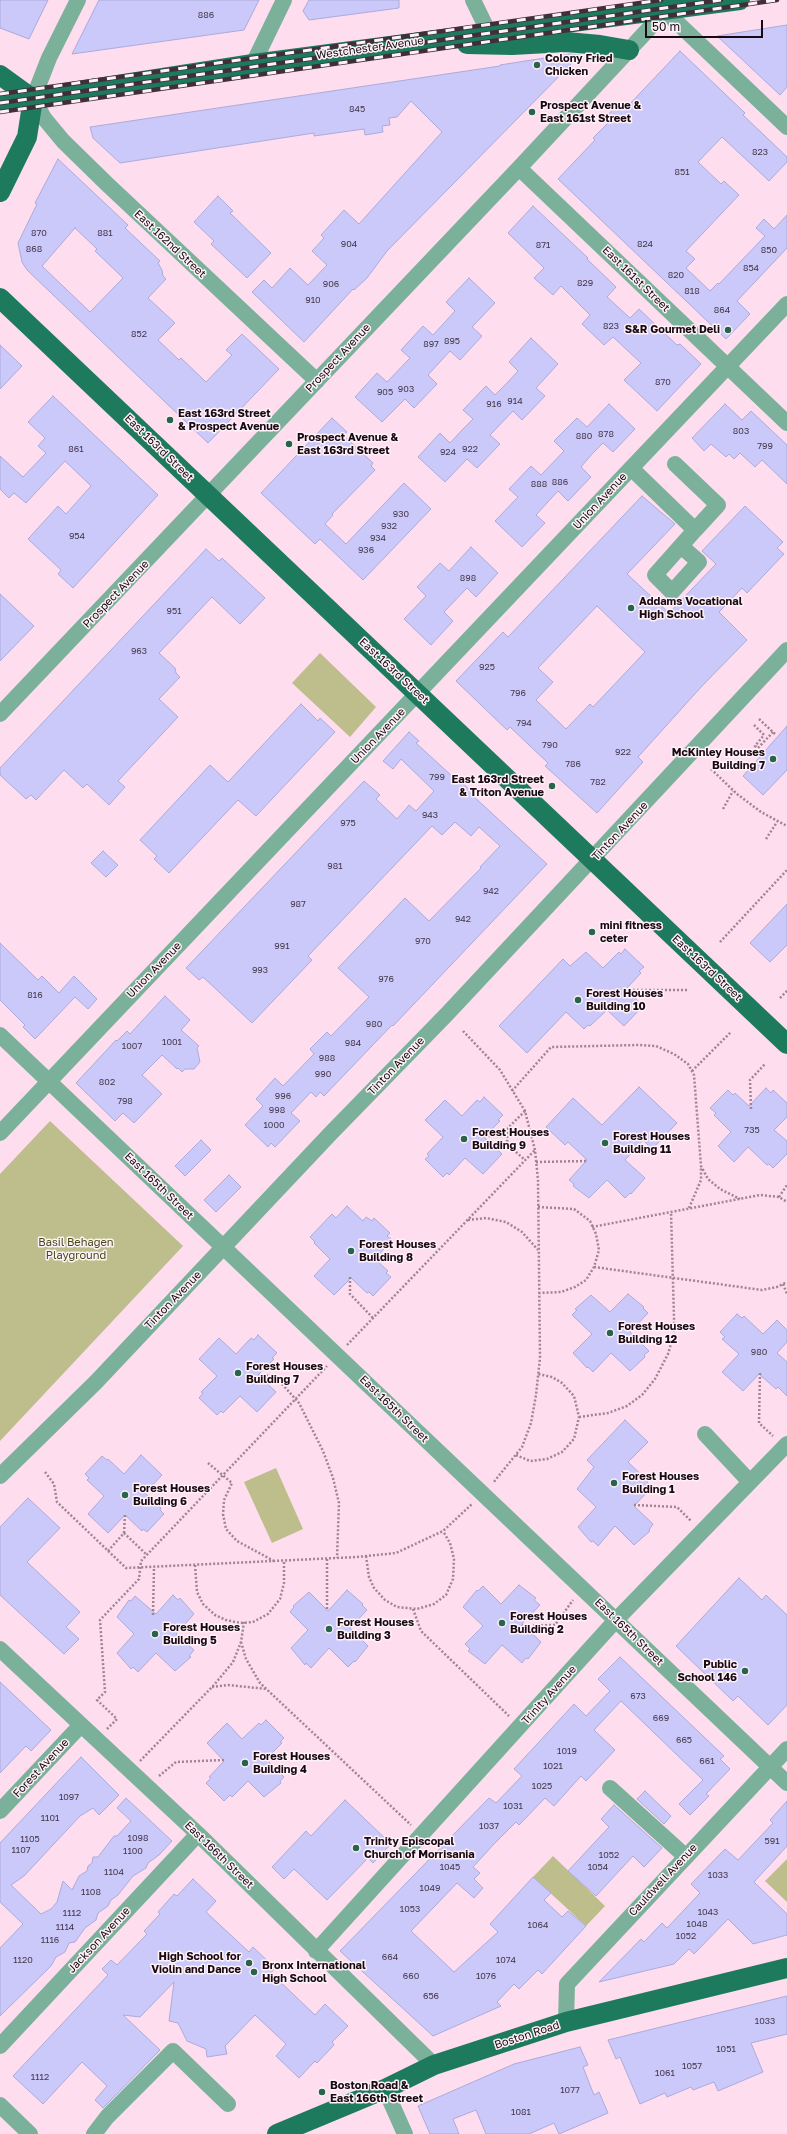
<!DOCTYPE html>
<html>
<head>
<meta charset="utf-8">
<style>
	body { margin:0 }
	#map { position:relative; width:787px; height:2134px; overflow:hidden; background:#feddee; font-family:"Golos Text",sans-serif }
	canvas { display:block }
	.scale { position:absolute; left:645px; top:20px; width:118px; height:18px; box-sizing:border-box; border:2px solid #1a0812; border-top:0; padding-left:5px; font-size:12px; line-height:14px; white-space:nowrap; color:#1a0812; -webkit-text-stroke:3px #fdf2f7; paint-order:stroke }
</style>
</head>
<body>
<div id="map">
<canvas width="787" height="2134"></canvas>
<div class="scale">50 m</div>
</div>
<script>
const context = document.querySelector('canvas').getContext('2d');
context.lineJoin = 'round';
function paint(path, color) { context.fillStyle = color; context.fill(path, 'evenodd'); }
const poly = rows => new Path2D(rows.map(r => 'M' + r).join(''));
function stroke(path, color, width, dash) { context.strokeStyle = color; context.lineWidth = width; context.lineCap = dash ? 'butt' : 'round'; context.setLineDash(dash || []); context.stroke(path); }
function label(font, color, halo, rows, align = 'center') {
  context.font = font + ' "Golos Text",sans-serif'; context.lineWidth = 3; context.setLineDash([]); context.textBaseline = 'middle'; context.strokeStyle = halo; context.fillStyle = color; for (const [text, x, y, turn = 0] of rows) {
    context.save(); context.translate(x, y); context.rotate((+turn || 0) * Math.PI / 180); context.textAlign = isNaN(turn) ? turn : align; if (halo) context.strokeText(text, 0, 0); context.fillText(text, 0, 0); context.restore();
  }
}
paint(poly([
	[320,653,376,707,350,737,292,683],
	[50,1121,183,1246,0,1441,0,1174],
	[276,1468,303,1529,272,1543,244,1482],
	[553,1856,605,1906,586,1926,533,1877],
	[787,1859,787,1902,765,1881]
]), '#bebd8c');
const building = poly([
	[0,0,48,0,29,39,0,28,0,0],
	[99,0,259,0,244,30,72,54,99,0],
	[309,0,399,0,399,8,309,20,303,11,309,0],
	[787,25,787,87,780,95,717,36,787,25],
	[680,51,745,113,743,115,787,157,787,162,769,181,722,137,698,162,721,184,724,181,739,195,686,251,695,259,686,268,710,291,718,283,719,284,765,236,756,228,764,219,774,229,787,215,787,248,737,301,750,314,726,339,558,179,595,140,593,138,609,122,605,118,619,103,625,109,680,51],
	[570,54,580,55,387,251,367,278,354,290,353,289,304,342,252,292,264,280,272,288,290,268,308,285,327,265,312,251,324,238,321,235,344,210,359,224,442,132,411,101,397,117,389,118,390,125,382,126,383,132,365,135,364,129,314,136,314,133,120,163,93,138,90,127,500,66,500,65,570,54],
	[58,159,128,225,125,228,160,261,158,263,162,270,163,276,166,279,148,298,175,323,158,340,179,360,181,358,206,382,232,355,226,350,242,334,279,369,208,443,27,270,22,262,18,243,37,204,35,203,58,159],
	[75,228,97,249,95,251,123,278,90,312,42,266,75,228],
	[218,196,233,211,230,213,271,253,247,278,211,244,214,241,194,222,218,196],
	[533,206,588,258,587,259,616,287,607,297,618,307,630,318,639,309,677,345,680,344,701,364,657,411,624,380,641,363,613,337,604,345,582,324,590,315,561,286,553,295,534,278,544,268,508,233,533,206],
	[469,278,495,303,472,327,482,336,460,360,450,351,428,375,437,384,414,408,405,399,382,422,355,397,377,373,387,382,410,358,401,350,423,326,433,335,455,311,446,302,469,278],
	[531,338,558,364,536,388,545,396,522,420,513,411,490,435,500,444,477,468,467,459,445,482,418,457,440,433,450,443,462,430,473,419,463,410,486,386,495,395,507,383,518,371,509,362,531,338],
	[0,345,22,366,0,389,0,345],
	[53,396,158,495,73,588,58,574,61,570,28,539,58,506,66,514,91,486,65,461,26,503,14,493,9,498,0,489,0,456,23,477,46,453,38,446,45,438,28,422,53,396],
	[609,404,635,429,613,452,603,443,592,454,581,467,591,477,568,501,558,491,536,515,545,523,522,547,495,521,518,497,509,489,531,466,541,475,564,451,554,441,577,418,587,427,609,404],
	[725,404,742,420,751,411,787,445,787,484,762,460,755,467,740,453,734,459,729,454,726,457,711,444,704,451,692,438,725,404],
	[332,418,347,432,343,435,373,463,371,466,375,470,332,514,333,515,325,524,346,544,404,483,431,509,363,580,320,539,315,544,261,493,332,418],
	[642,496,675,524,627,574,669,613,716,564,702,551,745,506,783,542,777,548,784,554,747,593,742,588,719,612,747,640,702,686,638,757,643,762,597,813,545,766,548,763,510,727,507,730,456,681,503,632,508,637,642,496],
	[597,606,645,652,593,707,590,704,566,729,536,700,553,682,538,668,597,606],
	[471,547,498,573,476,597,467,588,444,612,453,621,431,645,404,619,426,596,417,587,440,563,449,571,471,547],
	[206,549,219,561,222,558,265,598,240,624,212,597,159,653,175,668,176,673,180,677,159,699,178,717,118,781,125,787,109,805,87,784,83,788,64,770,36,800,31,795,26,799,0,775,0,768,206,549],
	[0,594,34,626,0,661,0,594],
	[301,704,318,721,320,718,335,732,256,816,238,800,169,873,154,859,157,856,140,840,210,765,228,782,301,704],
	[787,726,787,770,763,795,743,776,787,726],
	[409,732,419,741,416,743,453,777,454,775,472,792,471,794,547,864,393,1026,392,1025,324,1096,320,1092,316,1097,311,1092,291,1113,300,1121,275,1147,271,1143,268,1147,245,1125,263,1106,256,1099,275,1078,283,1086,314,1054,310,1049,327,1032,331,1036,369,997,338,968,405,898,429,921,481,868,480,867,500,846,479,827,471,836,455,822,442,835,432,826,308,956,312,960,252,1023,203,977,199,980,186,968,364,781,380,795,376,799,397,819,409,805,416,811,434,791,401,759,393,769,383,761,409,732],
	[103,851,118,865,106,877,91,863,103,851],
	[787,904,787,945,770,962,750,943,787,904],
	[0,943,38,980,42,976,59,993,74,976,97,999,88,1009,75,997,35,1039,23,1027,25,1025,0,1000,0,943],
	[625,949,644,967,639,971,641,973,626,989,643,1006,624,1026,607,1010,590,1026,588,1025,584,1029,566,1012,527,1053,499,1026,563,959,570,966,586,952,603,968,619,952,621,954,625,949],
	[165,996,190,1020,181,1030,199,1046,197,1048,200,1062,194,1069,185,1069,182,1072,178,1068,177,1069,162,1055,142,1075,162,1094,134,1123,123,1113,115,1121,76,1083,116,1040,117,1041,127,1031,130,1034,165,996],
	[639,1087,677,1123,652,1149,643,1140,625,1160,645,1178,631,1194,630,1193,625,1198,607,1180,589,1198,573,1186,574,1184,569,1180,587,1160,568,1142,565,1145,546,1127,573,1098,602,1125,639,1087],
	[766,1088,771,1093,773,1090,787,1103,787,1117,774,1130,787,1141,787,1154,773,1168,769,1164,767,1165,748,1147,734,1162,718,1146,731,1132,714,1115,716,1113,710,1108,728,1090,733,1095,735,1093,749,1106,766,1088],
	[484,1097,503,1115,498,1120,500,1121,484,1137,502,1154,483,1174,465,1158,449,1175,447,1173,443,1177,425,1159,429,1156,427,1154,443,1137,425,1120,445,1100,462,1116,477,1100,480,1102,484,1097],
	[201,1140,211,1150,185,1176,175,1166,201,1140],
	[229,1175,241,1187,216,1212,204,1200,229,1175],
	[347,1206,363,1221,366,1217,372,1221,374,1218,390,1233,387,1236,392,1240,375,1259,388,1271,386,1273,391,1277,373,1296,369,1292,367,1293,351,1278,334,1295,314,1276,330,1259,314,1243,315,1242,310,1237,332,1214,336,1218,347,1206],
	[628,1294,644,1307,643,1308,648,1313,630,1332,649,1351,644,1355,645,1357,630,1371,611,1353,593,1372,588,1367,587,1368,573,1353,592,1334,572,1315,577,1310,575,1309,591,1295,610,1312,628,1294],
	[737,1314,742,1318,744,1316,763,1334,777,1320,787,1330,787,1342,777,1353,787,1362,787,1396,778,1387,776,1389,759,1374,743,1391,722,1372,739,1354,722,1339,725,1337,720,1332,737,1314],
	[258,1335,277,1353,272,1358,274,1359,258,1375,276,1392,257,1412,240,1396,223,1413,221,1411,217,1415,199,1398,203,1393,201,1392,217,1376,199,1359,219,1338,236,1354,251,1338,254,1340,258,1335],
	[625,1420,648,1442,628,1462,648,1481,647,1482,652,1487,634,1506,653,1524,649,1530,650,1531,634,1545,615,1526,598,1546,593,1541,591,1542,578,1527,596,1507,577,1489,594,1467,587,1460,625,1420],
	[141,1455,162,1475,145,1493,161,1508,160,1510,164,1514,147,1532,143,1529,142,1531,125,1515,108,1533,88,1514,104,1496,87,1480,89,1478,85,1474,102,1456,107,1460,108,1459,124,1474,141,1455],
	[28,1498,60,1528,27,1562,80,1612,66,1627,79,1639,64,1654,0,1595,0,1527,28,1498],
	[739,1578,762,1600,766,1595,787,1615,787,1705,768,1725,738,1696,733,1701,676,1646,739,1578],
	[519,1585,536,1598,534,1600,540,1605,522,1624,541,1642,528,1659,526,1658,522,1663,502,1645,485,1664,468,1651,470,1649,465,1644,483,1626,463,1607,477,1590,478,1591,483,1586,501,1604,519,1585],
	[347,1590,363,1604,362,1605,367,1610,350,1628,368,1646,355,1662,354,1661,348,1667,329,1648,311,1668,306,1663,305,1665,291,1648,308,1630,290,1612,294,1607,293,1606,309,1592,328,1611,347,1590],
	[173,1595,178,1600,180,1598,194,1614,176,1634,194,1650,189,1656,191,1657,175,1671,156,1653,138,1672,133,1667,131,1669,117,1653,134,1634,117,1617,129,1600,131,1601,135,1596,156,1614,173,1595],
	[620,1657,724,1756,720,1759,730,1769,706,1794,709,1796,690,1815,679,1804,703,1780,621,1701,594,1730,615,1750,586,1781,581,1776,554,1806,545,1798,519,1825,516,1822,494,1844,473,1867,480,1873,474,1879,483,1888,474,1898,457,1883,411,1931,454,1972,498,1932,490,1924,533,1877,551,1893,544,1900,562,1917,568,1911,586,1926,542,1974,538,1970,519,1989,514,1984,497,2002,501,2006,433,2036,340,1951,489,1798,496,1803,522,1776,514,1769,574,1704,586,1716,610,1691,598,1679,620,1657],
	[0,1682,51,1730,31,1751,26,1746,0,1773,0,1682],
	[266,1720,284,1738,280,1742,282,1743,266,1759,284,1777,280,1781,281,1783,264,1797,248,1781,232,1797,230,1795,224,1801,206,1783,211,1778,209,1777,224,1761,207,1743,227,1723,242,1739,259,1723,261,1725,266,1720],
	[81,1757,119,1795,99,1815,93,1808,80,1816,24,1876,11,1885,41,1914,51,1909,57,1902,63,1881,72,1890,79,1876,87,1871,88,1866,92,1863,93,1857,98,1857,114,1836,117,1836,131,1821,117,1808,126,1798,172,1841,159,1855,148,1863,146,1868,133,1876,118,1895,111,1900,108,1906,98,1913,96,1920,85,1928,75,1942,69,1943,65,1952,56,1957,51,1966,0,2016,0,1948,23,1924,0,1902,0,1843,81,1757],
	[645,1791,671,1816,664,1824,637,1799,645,1791],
	[345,1800,391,1844,373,1863,368,1858,327,1900,294,1869,284,1879,272,1867,306,1831,311,1836,345,1800],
	[787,1801,787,1846,754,1882,787,1914,787,1935,753,1944,728,1919,694,1954,689,1949,674,1964,599,1982,641,1939,644,1942,662,1923,667,1928,700,1893,691,1884,725,1849,738,1860,773,1823,770,1820,787,1801],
	[614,1805,662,1848,644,1867,633,1856,596,1896,568,1871,609,1827,601,1819,614,1805],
	[193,1879,216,1901,206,1912,249,1952,253,1947,275,1968,271,1973,315,2015,325,2004,348,2026,332,2042,334,2045,317,2063,315,2061,299,2078,276,2056,286,2044,255,2015,225,2046,227,2054,207,2057,206,2049,187,2041,178,2023,169,2021,174,1982,140,2017,123,2015,160,2050,103,2108,95,2100,107,2086,82,2062,43,2104,13,2076,108,1975,102,1969,111,1960,117,1965,147,1934,144,1931,160,1914,158,1912,174,1894,177,1896,193,1879],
	[787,1996,787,2034,751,2043,763,2072,718,2091,714,2082,693,2090,691,2087,667,2097,665,2093,640,2104,620,2057,616,2059,608,2040,787,1996],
	[580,2047,588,2065,583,2067,594,2095,599,2092,608,2113,559,2134,554,2123,529,2134,486,2134,476,2110,453,2119,459,2134,430,2134,418,2106,514,2064,580,2047]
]);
paint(building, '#cac9f9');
stroke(building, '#acaadb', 1);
stroke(poly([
	[759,719,775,734],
	[754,725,764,735,755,746,758,748,773,732],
	[711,769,737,794,761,812,787,826],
	[723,809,733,791],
	[766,839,777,822],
	[720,942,787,870],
	[625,990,687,990],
	[780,998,787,991],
	[463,1031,500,1070,525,1111,535,1150,538,1180,540,1358,536,1395,531,1423,522,1447,493,1483],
	[692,1071,731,1032],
	[512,1091,551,1047,638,1045,656,1046,674,1054,688,1064,694,1075,701,1166,708,1179,720,1189,740,1199],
	[751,1109,750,1080,765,1064],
	[525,1111,508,1128,507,1144,525,1160],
	[484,1136,508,1136],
	[536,1162,587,1161],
	[779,1197,787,1185],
	[538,1207,574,1209,590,1221,596,1234,599,1250,594,1267,586,1280,575,1287,561,1292,539,1293],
	[689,1208,701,1180,701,1167],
	[468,1220,486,1218,506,1222,522,1232,538,1250],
	[592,1227,760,1195,779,1197,787,1202],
	[594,1267,762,1290,777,1287,787,1282],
	[350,1277,350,1294,373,1318],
	[783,1284,787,1294],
	[347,1345,535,1150],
	[760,1373,759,1423,773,1436],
	[258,1376,274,1375,299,1403,323,1451,333,1478,339,1503,337,1558],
	[579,1417,608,1413,627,1406,642,1395,655,1379,668,1354,674,1334,674,1318,671,1212],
	[516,1455,530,1461,547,1459,562,1452,574,1439,579,1417,574,1396,562,1383,552,1377,538,1374],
	[208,1463,232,1483,224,1500,223,1514,226,1529,237,1541,274,1561],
	[45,1472,54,1484,57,1502,126,1568,357,1557,396,1553,443,1531,472,1504],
	[634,1505,677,1507,691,1521],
	[124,1533,125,1515],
	[108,1551,124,1533,147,1555],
	[366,1556,369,1577,374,1588,385,1600,397,1607,417,1609,434,1604,446,1595,453,1579,454,1559,450,1543,443,1531],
	[327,1559,327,1611],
	[195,1565,197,1592,203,1604,215,1615,226,1620,240,1623,253,1622,268,1614,280,1599,284,1583,284,1561],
	[413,1609,421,1631,509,1716],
	[153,1615,154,1567],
	[521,1626,555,1625,573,1600],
	[241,1642,246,1659,260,1683,411,1825],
	[212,1687,228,1685,267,1689],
	[107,1729,117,1719,97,1700,105,1692,100,1620,139,1579,141,1561,327,1366],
	[140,1761,214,1685,233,1662,241,1642,244,1622],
	[159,1776,176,1762,225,1760]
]), '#9f8492', 2.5, [2, 2]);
stroke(poly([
	[78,0,49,58,33,99,44,118,63,141,107,184,317,381],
	[473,0,488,31],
	[665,11,787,127],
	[253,64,284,0],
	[519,168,787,423],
	[631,468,695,530,718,505,675,464],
	[681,546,699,562,672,592,655,575,695,530],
	[0,714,519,168,670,6],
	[0,1035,787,1783],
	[0,1133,787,304],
	[705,1434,750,1482],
	[0,1476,96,1382,331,1133,447,1014,787,650],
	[0,1649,198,1834,434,2065],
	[610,1788,685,1856],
	[0,1811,81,1725],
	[316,1951,616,1620,787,1444],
	[566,2022,567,1984,787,1749],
	[0,2046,198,1834],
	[385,2089,405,2134],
	[0,2105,30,2134],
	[94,2134,107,2117,173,2051,228,2104]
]), '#7bb09a', 16);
stroke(poly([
	[467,44,512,45,566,42,600,45,629,50],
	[0,75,33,99],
	[0,103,253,64,740,0],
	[0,192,27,137,33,99],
	[0,298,787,1044],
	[277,2134,385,2089,434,2065,566,2022,787,1968]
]), '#1d7a5d', 20);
const rail = poly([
	[0,94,661,0],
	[0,103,721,0],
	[0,112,777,0]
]);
stroke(rail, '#422e39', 4.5);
stroke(rail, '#fdf2f7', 3, [9]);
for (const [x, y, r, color] of [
	[537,65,4,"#27634d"],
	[532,112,4,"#27634d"],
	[728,330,4,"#27634d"],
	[170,420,4,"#27634d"],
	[289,444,4,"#27634d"],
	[631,608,4,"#27634d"],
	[773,759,4,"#27634d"],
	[552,786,4,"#27634d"],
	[592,932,4,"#27634d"],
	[578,1000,4,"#27634d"],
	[464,1139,4,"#27634d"],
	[605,1143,4,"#27634d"],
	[351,1251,4,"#27634d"],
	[610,1333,4,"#27634d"],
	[238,1373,4,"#27634d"],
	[614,1483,4,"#27634d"],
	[125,1495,4,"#27634d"],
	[502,1623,4,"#27634d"],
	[329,1629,4,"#27634d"],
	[155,1634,4,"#27634d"],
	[745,1671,4,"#27634d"],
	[245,1763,4,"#27634d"],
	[356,1848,4,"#27634d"],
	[249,1963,4,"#27634d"],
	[254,1972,4,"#27634d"],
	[322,2092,4,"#27634d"]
]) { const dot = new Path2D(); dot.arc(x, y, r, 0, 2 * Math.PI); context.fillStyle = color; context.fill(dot); stroke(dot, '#fdf2f7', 1.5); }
label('9px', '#46384c', null, [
	["886",206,15],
	["845",357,109],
	["823",760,152],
	["851",682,172],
	["870",39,233],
	["881",105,233],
	["904",349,244],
	["824",645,244],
	["871",543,245],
	["868",34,249],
	["850",769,250],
	["854",751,268],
	["820",676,275],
	["829",585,283],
	["906",331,284],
	["818",692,291],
	["910",313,300],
	["864",722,310],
	["823",611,326],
	["852",139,334],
	["895",452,341],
	["897",431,344],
	["870",663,382],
	["903",406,389],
	["905",385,392],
	["914",515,401],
	["916",494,404],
	["803",741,431],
	["878",606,434],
	["880",584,436],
	["799",765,446],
	["861",76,449],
	["922",470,449],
	["924",448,452],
	["886",560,482],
	["888",539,484],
	["930",401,514],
	["932",389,526],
	["954",77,536],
	["934",378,538],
	["936",366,550],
	["898",468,578],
	["951",174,611],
	["963",139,651],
	["925",487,667],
	["796",518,693],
	["794",524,723],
	["790",550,745],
	["922",623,752],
	["786",573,764],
	["799",437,777],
	["782",598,782],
	["943",430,815],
	["975",348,823],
	["981",335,866],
	["942",491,891],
	["987",298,904],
	["942",463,919],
	["970",423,941],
	["991",282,946],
	["993",260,970],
	["976",386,979],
	["816",35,995],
	["980",374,1024],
	["1001",172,1042],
	["984",353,1043],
	["1007",132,1046],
	["988",327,1058],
	["990",323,1074],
	["802",107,1082],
	["996",283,1096],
	["798",125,1101],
	["998",277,1110],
	["1000",274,1125],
	["735",752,1130],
	["980",759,1352],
	["673",638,1696],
	["669",661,1718],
	["665",684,1740],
	["1019",567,1751],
	["661",707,1761],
	["1021",553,1766],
	["1025",542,1786],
	["1097",69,1797],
	["1031",513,1806],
	["1101",50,1818],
	["1037",489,1826],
	["1098",138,1838],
	["1105",30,1839],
	["591",772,1841],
	["1107",21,1850],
	["1100",133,1851],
	["1052",609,1855],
	["1045",450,1867],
	["1054",598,1867],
	["1104",114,1872],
	["1033",718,1875],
	["1049",430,1888],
	["1108",91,1892],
	["1053",410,1909],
	["1043",708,1912],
	["1112",72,1913],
	["1048",697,1924],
	["1064",538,1925],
	["1114",65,1927],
	["1052",686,1936],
	["1116",50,1940],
	["664",390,1957],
	["1120",23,1960],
	["1074",506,1960],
	["660",411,1976],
	["1076",486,1976],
	["656",431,1996],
	["1033",765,2021],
	["1051",726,2049],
	["1057",692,2066],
	["1061",665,2073],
	["1112",40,2077],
	["1077",570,2090],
	["1081",521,2112]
]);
label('11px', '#1a0812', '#fdf2f7', [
	["Westchester Avenue",370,48,-8],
	["East 162nd Street",170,244,43],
	["East 161st Street",636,279,44],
	["Prospect Avenue",338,358,-47],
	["East 163rd Street",159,448,44],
	["Union Avenue",600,501,-47],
	["Prospect Avenue",116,594,-46],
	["East 163rd Street",394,671,43],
	["Union Avenue",378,736,-46],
	["Tinton Avenue",620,831,-47],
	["East 163rd Street",707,968,43],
	["Union Avenue",154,970,-46],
	["Tinton Avenue",396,1066,-46],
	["East 165th Street",159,1186,44],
	["Tinton Avenue",173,1300,-46],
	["East 165th Street",394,1409,44],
	["East 165th Street",629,1632,44],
	["Trinity Avenue",549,1695,-48],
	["Forest Avenue",41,1768,-47],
	["East 166th Street",219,1855,44],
	["Cauldwell Avenue",663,1880,-47],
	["Jackson Avenue",99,1940,-47],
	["Boston Road",527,2035,-18]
]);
label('bold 11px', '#1a0812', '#fdf2f7', [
	["Colony Fried",545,59],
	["Chicken",545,72],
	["Prospect Avenue &",540,106],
	["East 161st Street",540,119],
	["S&R Gourmet Deli",720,330,"right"],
	["East 163rd Street",178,414],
	["& Prospect Avenue",178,427],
	["Prospect Avenue &",297,438],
	["East 163rd Street",297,451],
	["Addams Vocational",639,602],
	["High School",639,615],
	["McKinley Houses",765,753,"right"],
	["Building 7",765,766,"right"],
	["East 163rd Street",544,780,"right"],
	["& Triton Avenue",544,793,"right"],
	["mini fitness",600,926],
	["ceter",600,939],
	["Forest Houses",586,994],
	["Building 10",586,1007],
	["Forest Houses",472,1133],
	["Building 9",472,1146],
	["Forest Houses",613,1137],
	["Building 11",613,1150],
	["Forest Houses",359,1245],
	["Building 8",359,1258],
	["Forest Houses",618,1327],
	["Building 12",618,1340],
	["Forest Houses",246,1367],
	["Building 7",246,1380],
	["Forest Houses",622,1477],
	["Building 1",622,1490],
	["Forest Houses",133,1489],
	["Building 6",133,1502],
	["Forest Houses",510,1617],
	["Building 2",510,1630],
	["Forest Houses",337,1623],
	["Building 3",337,1636],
	["Forest Houses",163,1628],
	["Building 5",163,1641],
	["Public",737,1665,"right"],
	["School 146",737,1678,"right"],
	["Forest Houses",253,1757],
	["Building 4",253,1770],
	["Trinity Episcopal",364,1842],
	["Church of Morrisania",364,1855],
	["High School for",241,1957,"right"],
	["Violin and Dance",241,1970,"right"],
	["Bronx International",262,1966],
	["High School",262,1979],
	["Boston Road &",330,2086],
	["East 166th Street",330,2099]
], 'left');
label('11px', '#4b4818', '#fdf2f7', [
	["Basil Behagen",76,1243],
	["Playground",76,1256]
]);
</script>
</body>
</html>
